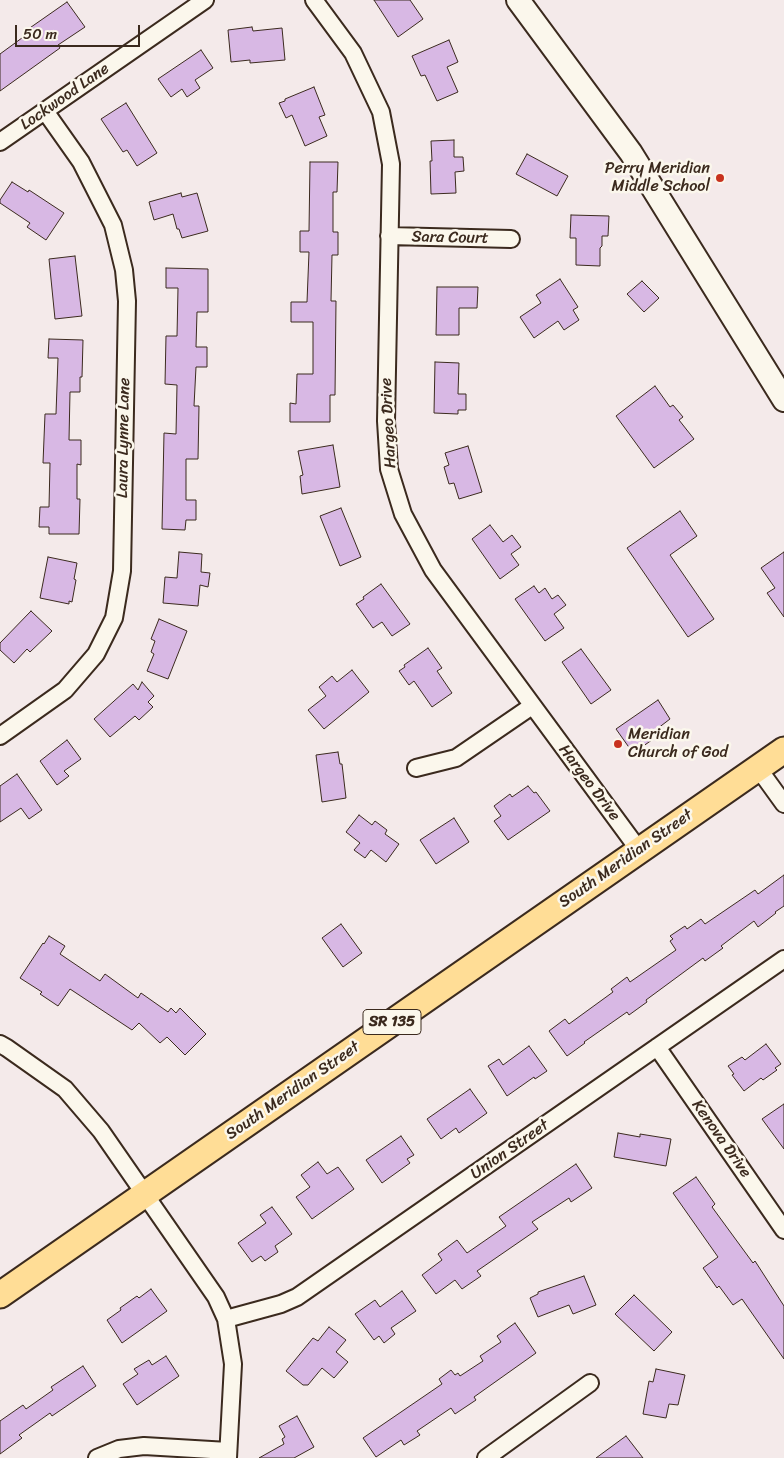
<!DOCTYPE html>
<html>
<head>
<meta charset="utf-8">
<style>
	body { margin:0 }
	#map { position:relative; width:784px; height:1458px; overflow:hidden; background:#f4eaea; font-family:Sriracha,sans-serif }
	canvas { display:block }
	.scale { position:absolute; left:15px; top:25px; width:125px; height:22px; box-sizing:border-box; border:2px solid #3b2a1e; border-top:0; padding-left:6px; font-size:15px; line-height:18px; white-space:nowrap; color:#3b2a1e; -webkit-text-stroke:4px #fbf7ec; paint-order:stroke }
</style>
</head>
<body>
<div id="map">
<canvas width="784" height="1458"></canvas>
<div class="scale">50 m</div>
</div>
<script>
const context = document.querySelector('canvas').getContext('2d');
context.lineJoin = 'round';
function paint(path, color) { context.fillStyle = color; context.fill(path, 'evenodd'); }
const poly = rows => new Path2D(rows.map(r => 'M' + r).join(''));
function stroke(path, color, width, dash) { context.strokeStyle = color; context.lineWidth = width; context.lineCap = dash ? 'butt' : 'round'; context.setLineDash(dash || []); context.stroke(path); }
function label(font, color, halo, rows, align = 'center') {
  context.font = font + ' Sriracha,sans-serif'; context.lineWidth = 5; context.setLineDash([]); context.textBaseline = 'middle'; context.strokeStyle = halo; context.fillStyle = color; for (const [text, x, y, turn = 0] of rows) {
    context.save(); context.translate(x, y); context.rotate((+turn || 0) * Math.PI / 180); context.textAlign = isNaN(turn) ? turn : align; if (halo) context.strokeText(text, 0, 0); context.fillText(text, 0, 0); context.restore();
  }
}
const building = poly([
	[374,0,410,0,423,19,398,37,374,0],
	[67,2,85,27,58,45,60,48,0,91,0,54,26,35,24,32,67,2],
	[252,27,253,31,282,28,285,60,250,63,250,60,231,62,228,30,252,27],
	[449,40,458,62,447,67,458,92,437,101,425,75,421,76,412,56,449,40],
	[201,50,213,68,195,80,200,88,187,97,182,89,171,97,158,79,201,50],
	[314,87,325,115,319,117,327,136,305,146,292,115,286,118,279,103,285,101,285,99,314,87],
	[126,103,157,153,137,166,127,150,123,152,101,119,126,103],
	[454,140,454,157,463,157,464,171,455,172,456,193,431,194,430,161,432,161,431,141,454,140],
	[527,154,568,176,557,196,516,174,527,154],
	[310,162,338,162,337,192,333,192,333,232,338,232,338,255,332,255,331,301,336,301,335,395,330,395,330,422,290,422,290,403,296,404,297,374,313,374,313,322,291,322,291,302,307,302,309,252,300,252,300,231,309,231,310,162],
	[12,182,28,192,29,190,64,213,46,240,27,227,30,223,0,203,0,200,12,182],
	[181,193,182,197,197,193,208,231,182,238,179,229,177,229,173,214,154,220,149,202,181,193],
	[571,215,609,216,608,236,602,236,602,246,600,248,600,266,576,265,576,238,570,238,571,215],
	[75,256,82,316,55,319,49,259,75,256],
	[166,268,208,269,208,312,197,312,196,347,207,347,207,367,196,367,194,406,199,406,198,459,186,459,186,500,196,500,196,520,186,520,185,530,162,529,164,433,176,434,177,385,165,384,166,336,177,336,178,288,166,288,166,268],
	[560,279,578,307,573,310,579,320,564,330,558,321,534,338,520,317,541,303,536,295,560,279],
	[642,281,659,298,644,312,627,294,642,281],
	[437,287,478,287,477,308,459,308,459,335,436,335,437,287],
	[49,339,83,340,82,377,80,377,80,392,70,392,69,440,81,440,81,465,77,464,77,499,80,499,79,534,49,534,49,527,39,527,40,507,49,507,50,463,43,463,45,414,56,414,58,358,48,358,49,339],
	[435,362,459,363,458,394,466,394,466,410,458,410,458,414,434,413,435,362],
	[655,386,670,407,673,405,683,417,679,420,694,439,654,468,616,416,655,386],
	[333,445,340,487,302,494,300,476,303,475,298,451,333,445],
	[468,446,482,492,459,499,454,483,449,484,444,467,449,465,445,453,468,446],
	[341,508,361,557,340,566,320,516,341,508],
	[680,511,697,536,670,555,714,619,688,637,627,548,680,511],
	[490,525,503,542,512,535,521,547,511,554,519,565,500,579,472,539,490,525],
	[179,552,202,554,201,572,210,573,208,587,200,585,198,606,163,603,165,577,177,578,179,552],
	[784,552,784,617,767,593,775,588,761,568,784,552],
	[48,557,77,563,74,579,76,580,72,602,69,601,69,604,40,598,48,557],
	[381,584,410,624,392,636,382,622,373,628,356,604,364,599,363,597,381,584],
	[534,586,539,593,545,588,552,599,558,595,566,605,554,614,564,628,545,641,515,599,534,586],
	[31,611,52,631,30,652,27,649,14,663,0,650,0,643,31,611],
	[159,619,187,631,168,679,147,671,154,654,151,652,155,641,151,639,159,619],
	[428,648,442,668,437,671,452,693,432,707,414,681,409,685,399,671,405,667,404,665,428,648],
	[581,649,611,690,591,704,562,662,581,649],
	[352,670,369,692,324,729,308,710,326,696,319,687,332,676,337,682,352,670],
	[142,682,154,696,148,702,153,707,139,720,135,716,110,737,94,719,133,684,138,690,142,682],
	[658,700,670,719,649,735,652,740,633,753,616,729,658,700],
	[67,740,81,759,64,771,69,776,57,785,40,761,67,740],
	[338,752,340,764,342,764,346,798,322,802,316,755,338,752],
	[17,774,42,810,29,819,21,808,0,822,0,786,17,774],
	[528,786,534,793,536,792,550,811,508,840,494,821,501,816,494,806,510,794,512,797,528,786],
	[359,815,372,825,375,821,387,830,385,834,399,844,386,862,371,850,365,858,354,850,360,843,346,832,359,815],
	[454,818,469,842,436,864,420,840,454,818],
	[784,875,784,906,775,912,776,913,758,927,754,921,721,946,723,948,705,961,703,958,646,1000,647,1002,629,1015,627,1012,584,1042,585,1043,567,1056,549,1031,565,1019,569,1024,613,992,611,989,627,977,630,982,676,950,670,941,673,939,670,936,685,926,687,929,701,919,705,924,755,890,758,894,784,875],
	[341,924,362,953,343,967,322,938,341,924],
	[49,936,65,946,60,954,100,981,105,974,138,998,141,993,168,1012,171,1008,176,1013,180,1008,206,1034,185,1055,167,1037,160,1043,139,1023,132,1030,70,989,58,1006,40,994,42,992,20,978,43,943,44,944,49,936],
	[766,1044,781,1064,775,1068,777,1070,763,1080,761,1078,744,1091,732,1075,734,1074,728,1066,742,1057,745,1060,766,1044],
	[529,1046,547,1071,535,1079,534,1077,507,1096,488,1066,499,1059,503,1065,529,1046],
	[470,1089,487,1113,459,1133,456,1128,441,1139,427,1119,470,1089],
	[784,1104,784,1149,762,1119,784,1104],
	[618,1133,640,1137,640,1134,671,1139,666,1166,614,1157,618,1133],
	[401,1136,414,1155,407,1159,410,1163,382,1183,366,1160,401,1136],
	[318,1162,327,1174,338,1167,354,1189,312,1219,296,1197,310,1187,301,1175,318,1162],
	[576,1164,592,1188,571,1202,569,1198,532,1222,538,1229,477,1271,481,1276,462,1289,455,1280,436,1294,422,1275,442,1260,438,1254,457,1240,467,1253,506,1226,499,1217,576,1164],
	[696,1177,715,1204,712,1207,753,1263,755,1261,784,1306,784,1359,742,1299,733,1305,719,1286,717,1288,703,1268,718,1257,673,1193,696,1177],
	[272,1207,292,1234,275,1246,278,1252,265,1261,261,1256,252,1262,238,1243,266,1223,260,1215,272,1207],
	[584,1276,596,1305,573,1314,569,1305,538,1317,530,1298,538,1294,538,1292,584,1276],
	[151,1289,167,1311,122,1343,107,1320,121,1310,120,1308,137,1296,139,1298,151,1289],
	[402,1291,416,1311,391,1328,395,1334,384,1343,379,1336,374,1340,355,1314,375,1300,380,1307,402,1291],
	[634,1295,672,1332,654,1351,615,1314,634,1295],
	[515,1323,536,1353,474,1397,476,1400,455,1414,451,1408,417,1431,420,1435,404,1445,401,1440,376,1457,363,1438,442,1384,439,1379,451,1370,455,1375,458,1373,460,1376,483,1361,480,1356,501,1342,497,1336,515,1323],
	[329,1327,346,1340,336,1352,348,1362,334,1378,322,1368,308,1385,303,1385,286,1371,313,1338,318,1341,329,1327],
	[166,1356,179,1376,137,1405,123,1384,138,1374,134,1369,149,1360,152,1365,166,1356],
	[83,1366,96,1386,52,1416,50,1413,19,1435,22,1438,0,1454,0,1421,23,1405,26,1409,53,1390,51,1387,83,1366],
	[656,1369,685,1375,678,1405,669,1404,666,1418,643,1414,649,1381,653,1382,656,1369],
	[297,1416,314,1447,294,1458,259,1458,284,1444,282,1439,285,1437,279,1426,297,1416],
	[626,1436,643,1458,596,1458,626,1436]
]);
paint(building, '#d8b8e4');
stroke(building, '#3b2a1e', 1);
const street = poly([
	[314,0,353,53,381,112,391,164,386,421,389,469,403,514,433,570,639,850],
	[0,142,205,0],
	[389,236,511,239],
	[0,736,65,690,96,654,114,618,122,571,127,301,124,270,113,225,81,162,45,111],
	[416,768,456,758,532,706],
	[758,768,784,804],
	[0,1044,7,1048,65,1089,101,1131,216,1297,226,1319,233,1364,228,1458],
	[657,1047,784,1230],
	[226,1319,281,1304,297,1297,784,959],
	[97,1458,119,1449,144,1446,228,1451],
	[486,1458,590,1383]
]);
const secondary = poly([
	[518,0,631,153,784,400]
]);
const primary = poly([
	[0,1295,784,750]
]);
stroke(street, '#3b2a1e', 20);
stroke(secondary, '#3b2a1e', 26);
stroke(primary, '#3b2a1e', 29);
stroke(street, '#fbf7ec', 16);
stroke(secondary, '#fbf7ec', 22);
stroke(primary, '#ffdd96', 25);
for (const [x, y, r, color] of [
	[720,178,5,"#c8321e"],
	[618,744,5,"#c8321e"]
]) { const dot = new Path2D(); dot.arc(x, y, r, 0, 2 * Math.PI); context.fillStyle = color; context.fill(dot); stroke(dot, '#fbf7ec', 2); }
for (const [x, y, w] of [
	[392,1022,58]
]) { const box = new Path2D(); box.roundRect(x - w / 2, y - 12.5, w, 25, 4); context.fillStyle = '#fbf7ec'; context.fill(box); stroke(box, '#3b2a1e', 1); }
label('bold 15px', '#3b2a1e', null, [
	["SR 135",392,1022]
]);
label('16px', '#3b2a1e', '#fbf7ec', [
	["Lockwood Lane",65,97,-35],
	["Sara Court",450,238,1],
	["Hargeo Drive",389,423,-93],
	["Laura Lynne Lane",124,438,-89],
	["Hargeo Drive",589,783,53],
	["South Meridian Street",626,859,-35],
	["South Meridian Street",293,1091,-35],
	["Kenova Drive",721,1139,55],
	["Union Street",510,1150,-35]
]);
label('16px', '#3b2a1e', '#fbf7ec', [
	["Perry Meridian",710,169],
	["Middle School",710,187],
	["Meridian",628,735,"left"],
	["Church of God",628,753,"left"]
], 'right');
</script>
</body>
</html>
